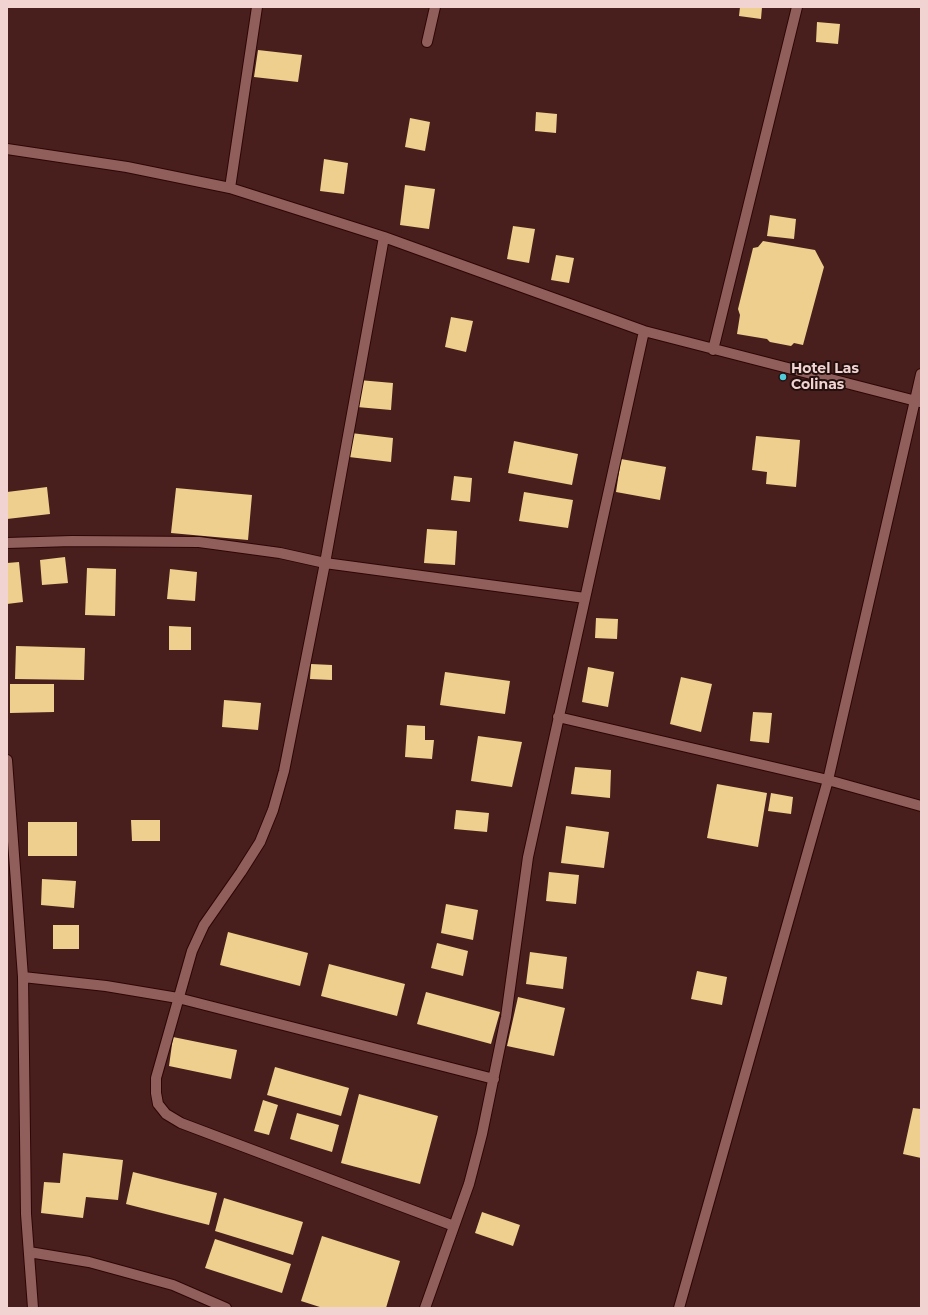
<!DOCTYPE html>
<html>
<head>
<meta charset="utf-8">
<style>
	body { margin:0 }
	#map { position:relative; width:928px; height:1315px; overflow:hidden; background:#491f1d; font-family:Montserrat,sans-serif }
	canvas { display:block }
	.frame { position:absolute; inset:0; border:8px solid #f1d4d1; pointer-events:none }
</style>
</head>
<body>
<div id="map">
<canvas width="928" height="1315"></canvas>
<div class="frame"></div>
</div>
<script>
const context = document.querySelector('canvas').getContext('2d');
context.lineJoin = 'round';
function paint(path, color) { context.fillStyle = color; context.fill(path, 'evenodd'); }
const poly = rows => new Path2D(rows.map(r => 'M' + r).join(''));
function stroke(path, color, width, dash) { context.strokeStyle = color; context.lineWidth = width; context.lineCap = dash ? 'butt' : 'round'; context.setLineDash(dash || []); context.stroke(path); }
function label(font, color, halo, rows, align = 'center') {
  context.font = font + ' Montserrat,sans-serif'; context.lineWidth = 4; context.setLineDash([]); context.textBaseline = 'middle'; context.strokeStyle = halo; context.fillStyle = color; for (const [text, x, y, turn = 0] of rows) {
    context.save(); context.translate(x, y); context.rotate((+turn || 0) * Math.PI / 180); context.textAlign = isNaN(turn) ? turn : align; if (halo) context.strokeText(text, 0, 0); context.fillText(text, 0, 0); context.restore();
  }
}
paint(poly([
	[740,7,762,7,761,19,739,16],
	[817,22,840,24,838,44,816,42],
	[258,50,302,55,298,82,254,77],
	[536,112,557,114,556,133,535,131],
	[410,118,430,122,425,151,405,147],
	[324,159,348,163,344,194,320,191],
	[405,185,435,189,429,229,400,225],
	[770,215,796,219,794,239,767,236],
	[513,226,535,229,529,263,507,259],
	[763,241,815,250,824,267,803,345,794,343,791,346,770,342,767,339,737,334,740,315,738,309,753,248,758,247],
	[556,255,574,258,569,283,551,280],
	[451,317,473,321,466,352,445,347],
	[359,380,393,383,391,410,357,407],
	[351,433,393,438,391,462,349,457],
	[756,436,800,440,796,487,766,484,767,472,752,470],
	[514,441,578,454,572,485,508,473],
	[621,459,666,467,660,500,616,492],
	[454,476,472,478,470,502,451,500],
	[47,487,50,514,7,519,7,492],
	[176,488,252,495,248,540,171,533],
	[524,492,573,500,568,528,519,521],
	[427,529,457,531,455,565,424,563],
	[65,557,68,583,42,585,40,560],
	[19,562,23,602,7,604,7,563],
	[87,568,116,569,115,616,85,615],
	[170,569,197,572,195,601,167,599],
	[596,618,618,619,617,639,595,638],
	[169,626,191,627,191,650,169,650],
	[16,646,85,648,84,680,15,679],
	[311,664,332,665,332,680,310,679],
	[588,667,614,672,608,707,582,702],
	[445,672,510,681,505,714,440,705],
	[681,677,712,684,701,732,670,724],
	[10,684,54,684,54,712,10,713],
	[224,700,261,703,258,730,222,727],
	[753,712,772,713,769,743,750,741],
	[407,725,425,726,425,740,434,740,432,759,405,757],
	[478,736,522,742,512,787,471,781],
	[575,767,611,770,610,798,571,794],
	[717,784,767,793,758,847,707,838],
	[771,793,793,797,791,814,768,811],
	[456,810,489,813,487,832,454,829],
	[131,820,160,820,160,841,132,841],
	[28,822,77,822,77,856,28,856],
	[566,826,609,832,604,868,561,863],
	[549,872,579,875,576,904,546,901],
	[42,879,76,881,74,908,41,905],
	[446,904,478,910,473,940,441,933],
	[53,925,79,925,79,949,53,949],
	[228,932,308,953,300,986,220,965],
	[437,943,468,951,463,976,431,968],
	[530,952,567,957,563,989,526,984],
	[329,964,405,984,397,1016,321,996],
	[697,971,727,977,722,1005,691,999],
	[426,992,500,1012,491,1044,417,1024],
	[518,997,565,1008,554,1056,507,1046],
	[173,1037,237,1050,231,1079,169,1066],
	[275,1067,349,1088,341,1116,267,1095],
	[359,1094,438,1116,420,1184,341,1163],
	[263,1100,278,1105,269,1135,254,1131],
	[913,1108,921,1109,921,1158,903,1154],
	[297,1113,339,1125,332,1152,290,1139],
	[63,1153,123,1160,118,1200,86,1197,83,1218,41,1213,44,1182,60,1183],
	[133,1172,217,1193,209,1225,126,1204],
	[224,1198,303,1222,293,1255,215,1231],
	[482,1212,520,1225,513,1246,475,1233],
	[322,1236,400,1261,386,1308,323,1308,301,1301],
	[215,1239,291,1264,282,1293,205,1268]
]), '#eecf8d');
const minor = poly([
	[427,42,435,7],
	[7,149,127,167,230,188,384,237,644,331,920,402],
	[230,188,257,7],
	[384,237,325,563,284,771,273,810,260,842,241,872,204,925,192,951,156,1078,156,1093,158,1104,166,1114,181,1123,454,1226],
	[713,350,797,7],
	[7,543,72,541,199,542,280,553,325,563,585,598],
	[558,717,828,780,921,806],
	[7,760,23,977,26,1214,33,1308],
	[23,977,106,986,178,998,494,1079],
	[29,1252,89,1262,173,1285,226,1308],
	[425,1308,469,1184,482,1134,506,1017,528,857,644,331],
	[679,1308,828,780,921,374]
]);
stroke(minor, '#2d0606', 12);
stroke(minor, '#905f5b', 10);
for (const [x, y, r, color] of [
	[783,377,4,"#52cbd8"]
]) { const dot = new Path2D(); dot.arc(x, y, r, 0, 2 * Math.PI); context.fillStyle = color; context.fill(dot); stroke(dot, '#23100e', 1.5); }
label('bold 14px', '#f1d4d1', '#23100e', [
	["Hotel Las",791,369],
	["Colinas",791,385]
], 'left');
</script>
</body>
</html>
